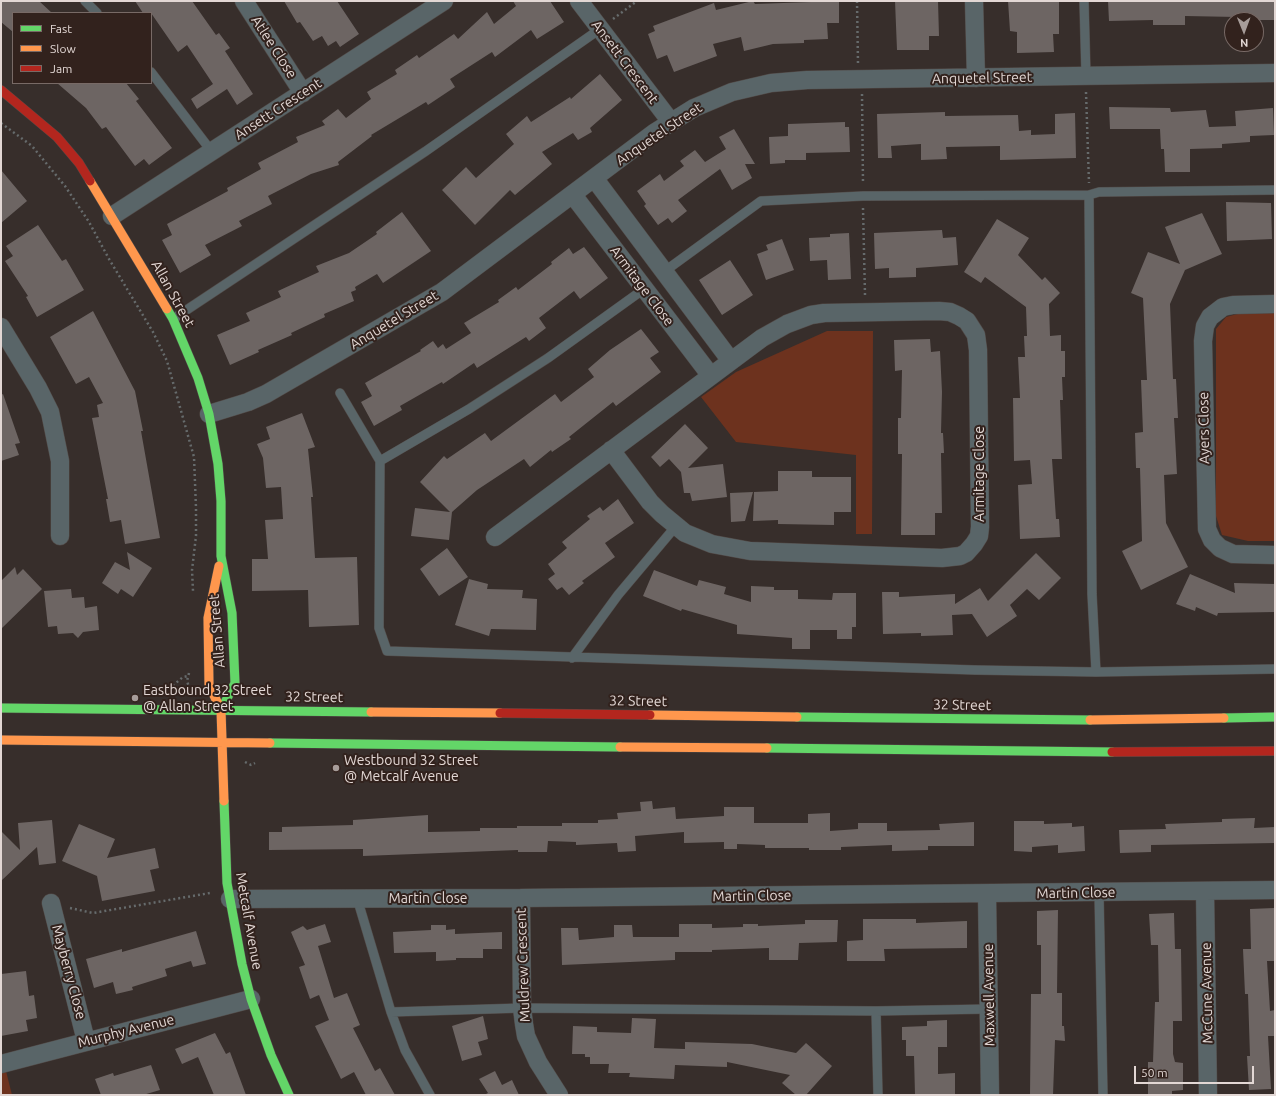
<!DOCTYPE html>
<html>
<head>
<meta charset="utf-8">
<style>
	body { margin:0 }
	#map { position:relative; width:1276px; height:1096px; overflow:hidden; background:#372e2b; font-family:Ubuntu,sans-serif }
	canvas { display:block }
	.frame { position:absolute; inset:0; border:2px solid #e2d7d4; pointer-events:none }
	.legend { position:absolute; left:12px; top:12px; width:140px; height:72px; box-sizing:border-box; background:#32221d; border:1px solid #786a66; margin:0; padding:5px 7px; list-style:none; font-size:12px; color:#e2d7d4 }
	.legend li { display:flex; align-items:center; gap:8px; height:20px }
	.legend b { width:20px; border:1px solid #786a66 }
	.north { position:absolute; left:1224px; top:12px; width:40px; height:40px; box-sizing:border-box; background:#32221d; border:1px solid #786a66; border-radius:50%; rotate:179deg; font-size:11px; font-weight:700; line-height:16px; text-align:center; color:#e2d7d4 }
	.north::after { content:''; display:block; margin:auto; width:14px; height:18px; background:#a69c99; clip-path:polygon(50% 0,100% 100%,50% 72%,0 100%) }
	.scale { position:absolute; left:1134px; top:1066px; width:120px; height:18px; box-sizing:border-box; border:2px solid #e2d7d4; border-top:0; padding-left:5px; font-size:12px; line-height:14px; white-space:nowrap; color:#e2d7d4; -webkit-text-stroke:3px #32221d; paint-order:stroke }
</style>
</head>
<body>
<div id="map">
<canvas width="1276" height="1096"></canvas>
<div class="frame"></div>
<ul class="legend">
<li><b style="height:5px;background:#63d668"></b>Fast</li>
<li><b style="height:5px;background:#ff974d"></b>Slow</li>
<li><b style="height:5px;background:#b3261e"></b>Jam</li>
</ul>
<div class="north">N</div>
<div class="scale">50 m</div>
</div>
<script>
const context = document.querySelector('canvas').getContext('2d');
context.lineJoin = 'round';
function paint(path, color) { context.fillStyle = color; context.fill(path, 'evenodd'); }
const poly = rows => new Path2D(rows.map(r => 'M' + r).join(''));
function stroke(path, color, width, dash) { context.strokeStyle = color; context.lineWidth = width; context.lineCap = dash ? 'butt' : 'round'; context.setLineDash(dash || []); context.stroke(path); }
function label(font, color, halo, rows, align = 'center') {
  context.font = font + ' Ubuntu,sans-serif'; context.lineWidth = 4; context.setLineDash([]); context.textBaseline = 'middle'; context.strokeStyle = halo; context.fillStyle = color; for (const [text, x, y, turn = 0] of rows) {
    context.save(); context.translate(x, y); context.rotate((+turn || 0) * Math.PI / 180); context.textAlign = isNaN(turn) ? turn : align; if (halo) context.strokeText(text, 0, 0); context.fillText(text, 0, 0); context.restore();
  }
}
paint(poly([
	[1241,313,1275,313,1275,541,1248,541,1222,535,1216,516,1216,329,1226,317],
	[827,331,873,331,872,534,856,534,856,455,736,442,701,397,736,372],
	[4,1063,12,1095,1,1095,1,1064]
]), '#6d321e');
paint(poly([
	[1,1,39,1,52,13,13,13,13,32,1,22],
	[135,1,192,1,216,35,219,33,230,48,225,51,253,94,237,105,227,89,197,109,191,99,213,84,187,45,178,52,151,13,143,13],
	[284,1,337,1,359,34,340,47,336,41,328,46,322,36,313,41,300,22,297,23],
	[513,1,550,1,564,22,537,39,531,30,495,57,492,52,450,79,455,87,428,105,426,102,371,135,372,136,338,162,339,165,311,174,268,196,272,204,239,221,242,226,205,245,211,255,180,273,162,240,172,235,167,224,228,191,227,188,261,169,258,163,298,142,296,137,325,125,322,121,338,109,346,118,371,99,367,92,397,74,395,70,417,55,419,58,454,34,458,39,487,12,494,24,516,6],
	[753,1,755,4,839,1,839,23,827,23,828,39,804,40,804,43,773,44,744,51,741,37,713,44,717,56,674,72,667,55,657,59,648,34,655,31,653,26,714,3,716,10],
	[895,1,938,1,939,36,929,36,929,50,897,50],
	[1008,1,1059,1,1059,34,1053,34,1054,52,1017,53,1017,32,1010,31],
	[1108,1,1274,1,1275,20,1237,20,1237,17,1185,16,1185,25,1153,25,1153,20,1109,21],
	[600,74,622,100,590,128,592,132,578,140,573,133,542,152,552,164,515,195,510,190,475,225,442,190,466,167,476,178,514,144,506,134,527,116,531,122,570,97,571,99],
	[57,83,126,83,139,99,136,101,172,148,149,165,144,159,135,166,106,127,102,129,86,108],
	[1109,107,1170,108,1171,112,1206,110,1209,127,1236,126,1235,111,1273,108,1274,135,1250,136,1250,142,1222,144,1222,148,1190,149,1190,172,1165,172,1164,149,1161,149,1160,129,1110,129],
	[945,112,945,116,1018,115,1019,131,1031,130,1031,135,1055,134,1055,114,1075,113,1076,158,1000,160,1000,146,946,147,947,159,921,160,921,144,891,146,892,158,878,158,877,114],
	[845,122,845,127,849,127,850,152,806,153,806,160,785,160,785,163,770,164,769,137,788,136,788,124],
	[734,129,755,164,745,164,752,178,732,190,720,169,678,200,687,211,672,223,668,218,658,225,644,206,646,204,637,191,660,174,664,181,684,166,680,161,695,150,705,162,726,149,719,137],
	[1,170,27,201,1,223],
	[1226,202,1271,203,1272,239,1227,241],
	[402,212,431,251,383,283,377,274,355,287,356,290,351,292,354,301,324,314,325,317,291,333,292,335,258,350,259,352,230,365,217,335,250,321,246,313,281,297,278,291,319,272,316,266,349,253,377,234,376,232],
	[1202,213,1222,254,1185,270,1170,304,1173,379,1176,379,1178,418,1174,418,1177,474,1164,475,1166,523,1188,567,1141,590,1122,551,1142,541,1140,468,1136,468,1135,433,1143,432,1141,380,1147,380,1143,298,1131,293,1148,252,1180,264,1165,227],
	[997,219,1029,238,1018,255,1042,280,1045,277,1060,293,1049,304,1050,336,1061,335,1061,351,1065,351,1065,377,1062,377,1063,400,1060,400,1062,459,1052,459,1056,519,1059,519,1060,537,1020,539,1018,485,1032,484,1030,460,1014,461,1013,398,1020,398,1018,357,1025,357,1024,336,1027,336,1026,307,985,277,981,283,964,272],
	[38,225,62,261,66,259,84,290,37,317,26,297,28,296,5,261,13,256,6,246],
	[942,230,943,238,956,237,958,265,916,268,916,277,889,278,889,268,875,269,874,233],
	[849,233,851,279,828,280,827,260,810,261,809,238,830,237,830,234],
	[782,239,794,270,766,280,757,254,768,250,766,245],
	[584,247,608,278,580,299,574,291,539,318,546,328,529,341,526,337,477,368,474,363,443,384,442,382,400,406,402,410,374,426,361,402,372,396,365,383,421,351,420,350,433,341,438,348,443,344,446,349,471,333,464,323,499,302,498,300,516,287,518,290,552,264,551,262,569,248,573,254],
	[730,260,753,295,722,315,699,280],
	[93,311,135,391,143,431,141,431,160,538,125,544,121,520,110,522,106,499,108,499,92,418,99,417,97,405,103,403,89,377,76,384,50,337],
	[641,329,659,352,650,358,661,372,616,406,613,402,569,437,571,439,552,452,551,450,530,467,524,459,477,490,452,512,449,540,411,536,415,508,450,512,420,482,444,456,447,459,485,433,491,441,555,394,561,402,594,377,588,369,610,350],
	[930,339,931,352,940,351,942,392,941,433,943,433,944,453,941,453,942,513,935,513,935,535,901,535,902,454,898,454,898,418,901,418,902,370,895,371,894,340],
	[3,394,20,443,15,444,19,455,1,461,1,395],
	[302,413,315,447,308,449,313,497,311,497,315,558,357,557,359,625,309,627,308,590,252,591,252,559,268,559,265,520,283,519,281,487,266,488,263,458,257,444,270,439,266,427],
	[685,424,708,448,688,468,723,464,727,497,692,501,690,493,684,493,681,472,669,459,660,467,651,457],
	[778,471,812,471,812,477,851,477,851,512,834,512,834,525,778,524,778,520,753,521,754,492,778,491],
	[753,492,745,521,731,522,730,493],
	[618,499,634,523,605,543,615,557,582,581,584,583,569,595,562,587,557,590,548,579,555,574,548,564,567,548,562,542,590,519,587,516,600,507,603,511],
	[447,548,468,577,439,596,420,569],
	[127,552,152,568,133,597,121,589,118,594,102,583,115,562,130,570],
	[1036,553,1061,578,1039,600,1027,589,1010,605,1017,616,987,637,972,614,952,615,953,635,921,636,921,633,883,634,882,592,899,592,899,597,955,594,955,604,980,588,988,601],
	[15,567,17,575,23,569,42,589,1,629,1,581],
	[654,570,697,586,699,580,726,587,724,594,751,602,751,586,774,587,774,590,798,590,798,599,832,600,833,593,856,593,856,627,852,627,852,639,837,639,837,630,810,630,810,649,792,649,792,638,737,634,737,625,682,609,681,611,643,596],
	[1190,574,1235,593,1234,583,1275,584,1275,612,1218,613,1217,616,1196,607,1195,611,1176,604],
	[469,579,488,584,487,589,523,590,522,598,537,599,536,630,491,629,489,636,455,625],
	[71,589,72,598,84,597,85,608,97,606,99,630,83,632,78,638,73,633,58,634,57,626,48,627,44,591],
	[652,801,653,809,675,807,676,819,724,816,724,807,754,807,754,823,808,823,808,814,830,813,830,831,858,829,858,823,887,823,887,831,940,830,939,824,974,822,974,846,928,846,928,850,892,851,892,845,841,847,841,850,809,850,809,848,765,848,765,845,737,844,737,849,724,849,724,842,684,843,684,832,635,836,636,851,618,852,617,843,576,845,576,842,548,841,547,852,518,852,518,850,363,856,363,849,269,850,269,832,282,832,282,827,353,825,353,820,428,815,428,832,480,831,480,828,517,828,517,826,562,826,562,823,598,823,598,820,618,819,617,813,641,811,640,802],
	[1255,818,1254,828,1275,827,1275,843,1151,845,1151,852,1120,853,1119,830,1166,829,1165,824,1222,822,1222,819],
	[52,820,56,863,39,865,37,847,1,881,1,831,20,850,18,823],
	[1014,821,1044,821,1044,824,1072,823,1072,827,1084,826,1085,851,1058,853,1058,845,1032,847,1032,852,1014,851],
	[79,824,115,839,107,858,155,848,159,868,150,870,155,891,102,901,97,876,62,861],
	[1274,908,1275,961,1267,961,1270,1011,1275,1010,1275,1036,1268,1036,1271,1089,1249,1090,1247,1056,1250,1056,1248,994,1245,994,1243,949,1251,949,1250,909],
	[1058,910,1057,993,1062,993,1062,1026,1064,1026,1065,1041,1055,1040,1053,1095,1030,1095,1031,994,1041,994,1041,945,1037,945,1037,911],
	[1174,913,1175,949,1181,949,1182,1021,1173,1021,1173,1054,1175,1062,1183,1063,1183,1090,1172,1091,1172,1095,1148,1095,1148,1062,1153,1062,1155,1002,1159,1002,1158,945,1151,945,1149,914],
	[863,919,916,919,916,923,967,921,967,948,884,949,885,961,847,961,847,941,863,940],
	[805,920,838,920,837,942,799,943,798,960,769,960,769,948,712,950,712,952,675,952,675,960,562,965,561,928,578,928,579,940,614,937,614,925,632,925,633,937,679,937,679,924,712,924,712,928,743,927,743,924,758,924,758,926,805,924],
	[325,924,331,942,318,946,334,998,347,993,360,1025,353,1028,375,1071,380,1068,395,1095,366,1095,354,1072,341,1079,315,1026,329,1020,319,995,310,999,299,967,305,965,291,932,303,926,307,930],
	[431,925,446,925,446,930,455,929,455,934,502,932,502,949,483,949,483,958,456,958,456,960,436,961,436,952,394,953,393,932,431,930],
	[196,931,206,964,193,967,191,961,165,969,167,976,132,987,133,990,116,994,113,982,94,988,86,959,122,949,122,952],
	[26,971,29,996,34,995,37,1018,26,1020,28,1031,1,1036,1,974],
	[483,1016,488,1039,478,1042,482,1055,462,1061,452,1026],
	[632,1018,656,1019,654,1048,685,1049,685,1042,752,1044,796,1053,806,1043,832,1066,806,1095,796,1095,782,1083,790,1075,727,1062,727,1067,675,1065,674,1079,629,1077,630,1073,608,1073,609,1064,590,1064,590,1057,585,1057,585,1054,572,1054,573,1026,597,1027,597,1032,631,1033],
	[947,1020,947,1047,938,1047,938,1074,955,1073,955,1095,915,1095,914,1056,906,1056,906,1040,902,1040,902,1027,927,1026,927,1021],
	[215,1033,226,1054,230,1052,246,1095,214,1095,198,1057,182,1064,175,1049],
	[151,1065,160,1090,143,1095,101,1095,95,1079,113,1073,114,1076],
	[495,1071,502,1085,512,1080,519,1095,484,1095,488,1093,479,1079]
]), '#6d6563');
const lane = poly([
	[85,1,97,13],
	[1084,1,1086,76],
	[151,72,212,152],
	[1089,195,1092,594,1096,672],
	[665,271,761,201,863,196,1089,195,1099,192,1275,190],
	[644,289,548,358,469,409,380,461,379,628,387,651,975,670,1096,672,1275,669],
	[173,319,426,151,600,29],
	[340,393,380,461],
	[572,658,618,595,676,526],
	[1099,893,1103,1095],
	[357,898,391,1012,405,1050,430,1095],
	[876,1011,878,1095],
	[391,1012,522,1008,876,1011,989,1009]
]);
const street = poly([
	[244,1,303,93],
	[579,1,671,122],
	[974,1,976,78],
	[594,178,731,361],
	[573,195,711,376],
	[112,216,444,1],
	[1275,304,1233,305,1223,307,1210,317,1205,326,1203,341,1207,529,1212,540,1220,548,1233,554,1275,555],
	[1,327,38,388,50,412,60,461,60,536],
	[209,414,248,402,266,394,442,292,654,133,694,108,732,92,771,83,807,80,1275,73],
	[495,537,762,338,787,324,811,315,824,313,939,311,950,312,959,316,967,321,976,335,978,350,980,527,979,536,974,544,966,553,960,556,942,558,750,551,712,544,685,533,662,514,650,502,611,450],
	[1205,891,1208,1095],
	[987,894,990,1095],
	[521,898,522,1008,524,1024,526,1036,538,1062,559,1095],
	[230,899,521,898,1275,890],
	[51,903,86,1041],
	[1,1064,251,999]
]);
const fast = poly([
	[167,309,173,319,198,378,209,414,218,464,221,501,221,556,232,613,235,683,221,710],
	[1,708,371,712],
	[797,717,1090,720],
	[1224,718,1275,717],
	[270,743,620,747],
	[767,748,1112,752],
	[224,801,227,883,242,964,251,999,271,1055,289,1095]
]);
const slow = poly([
	[90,181,167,309],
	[219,566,208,618,209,685,221,710,224,801],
	[371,712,500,713],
	[650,715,797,717],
	[1090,720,1224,718],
	[1,740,270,743],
	[620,747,767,748]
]);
const jam = poly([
	[1,90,57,137,79,163,90,181],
	[500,713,650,715],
	[1112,752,1275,751]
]);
stroke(lane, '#524a47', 10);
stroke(street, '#524a47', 19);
stroke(fast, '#524a47', 10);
stroke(slow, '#524a47', 10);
stroke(jam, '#524a47', 10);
stroke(poly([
	[857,1,858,64],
	[613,19,637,1],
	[1086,92,1089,183],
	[862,94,863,183],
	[1,123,32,146,65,186,89,222,109,259,153,332,167,361,194,457,196,508,196,536,192,570,193,591],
	[863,208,865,295],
	[189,673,187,681,190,690],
	[164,690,170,688,183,677,188,676],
	[245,762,251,765,255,763],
	[70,908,93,913,210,893]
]), '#666b6c', 2.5, [2, 3]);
stroke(lane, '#596568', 9);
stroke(street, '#596568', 18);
stroke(fast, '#63d668', 9);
stroke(slow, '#ff974d', 9);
stroke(jam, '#b3261e', 9);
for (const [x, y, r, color] of [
	[135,698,4,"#a69c99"],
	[336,768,4,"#a69c99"]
]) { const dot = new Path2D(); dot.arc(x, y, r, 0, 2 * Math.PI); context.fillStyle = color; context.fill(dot); stroke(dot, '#32221d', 1.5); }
label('14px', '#e2d7d4', '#32221d', [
	["Atlee Close",274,47,57],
	["Ansett Crescent",625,62,53],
	["Anquetel Street",982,78,-1],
	["Ansett Crescent",278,109,-33],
	["Anquetel Street",659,134,-34],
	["Armitage Close",642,286,53],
	["Allan Street",173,294,61],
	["Anquetel Street",394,320,-31],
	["Ayers Close",1204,428,-91],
	["Armitage Close",979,474,-90],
	["Allan Street",217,631,-95],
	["32 Street",314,697,1],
	["32 Street",638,701,1],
	["32 Street",962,705,1],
	["Martin Close",1076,893,-1],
	["Martin Close",752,896,-1],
	["Martin Close",428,898],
	["Metcalf Avenue",249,921,80],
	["Muldrew Crescent",523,965,-92],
	["Mayberry Close",69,972,75],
	["McCune Avenue",1207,993,-91],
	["Maxwell Avenue",989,995,-91],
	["Murphy Avenue",126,1031,-14]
]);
label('14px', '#e2d7d4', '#32221d', [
	["Eastbound 32 Street",143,690],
	["@ Allan Street",143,706],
	["Westbound 32 Street",344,760],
	["@ Metcalf Avenue",344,776]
], 'left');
</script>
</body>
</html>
